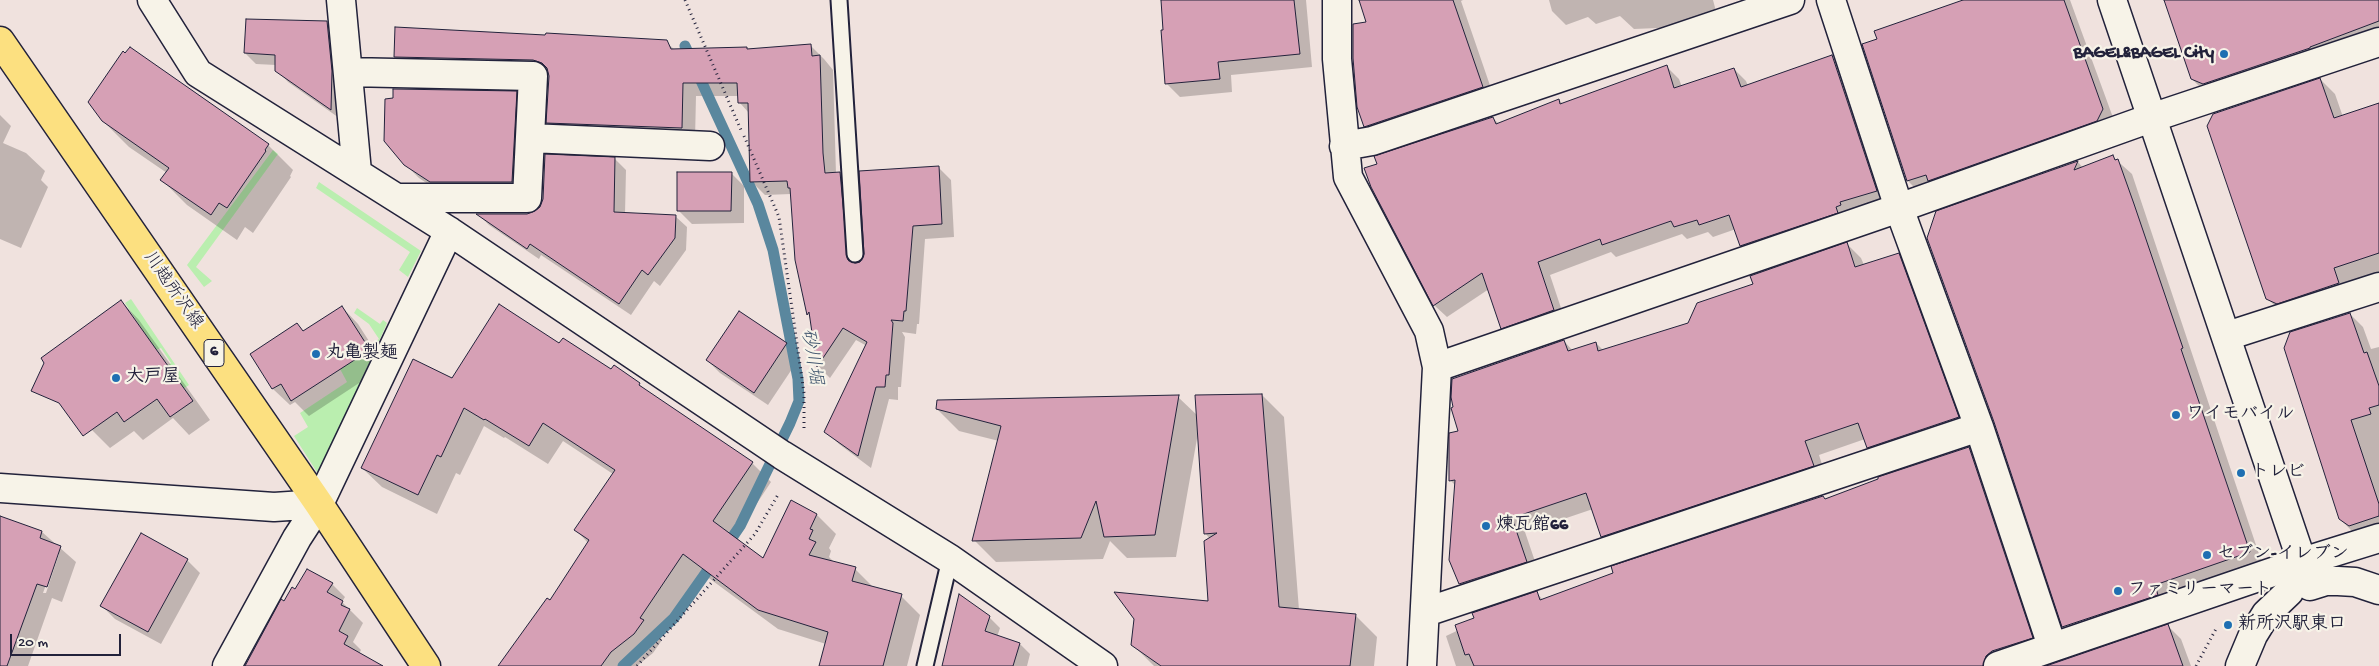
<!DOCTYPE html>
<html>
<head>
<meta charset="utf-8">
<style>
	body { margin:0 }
	#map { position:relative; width:2379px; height:666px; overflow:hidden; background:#f0e2de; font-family:"Gochi Hand",sans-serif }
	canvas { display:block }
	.scale { position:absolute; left:10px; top:634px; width:111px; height:22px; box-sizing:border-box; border:2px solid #22223b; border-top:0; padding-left:6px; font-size:15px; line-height:18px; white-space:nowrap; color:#22223b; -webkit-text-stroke:4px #f7f3e8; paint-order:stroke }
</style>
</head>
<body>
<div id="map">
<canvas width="2379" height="666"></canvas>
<div class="scale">20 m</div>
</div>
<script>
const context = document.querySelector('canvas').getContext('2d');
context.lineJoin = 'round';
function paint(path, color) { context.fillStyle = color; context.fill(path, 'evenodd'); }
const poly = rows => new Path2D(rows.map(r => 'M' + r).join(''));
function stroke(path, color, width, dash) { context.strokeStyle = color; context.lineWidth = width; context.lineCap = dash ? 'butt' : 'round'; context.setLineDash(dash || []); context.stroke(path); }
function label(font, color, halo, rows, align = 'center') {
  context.font = font + ' "Gochi Hand","Klee One",sans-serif'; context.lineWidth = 4.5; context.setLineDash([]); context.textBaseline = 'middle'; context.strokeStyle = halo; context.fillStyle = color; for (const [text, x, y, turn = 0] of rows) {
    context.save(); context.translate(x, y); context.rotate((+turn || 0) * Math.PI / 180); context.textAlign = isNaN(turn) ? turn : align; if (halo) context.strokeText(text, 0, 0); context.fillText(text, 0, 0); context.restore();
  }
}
paint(poly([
	[273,150,278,154,196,267,212,281,204,287,187,265],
	[319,182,421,251,408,277,399,270,410,252,316,188],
	[131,299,189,385,183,389,167,366,171,363,161,348,156,350,125,303],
	[357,308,380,324,383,320,387,323,320,477,294,436,308,427,300,413,347,382,340,369,370,350,368,346,379,339,369,324,354,313]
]), '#baeeaf');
paint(poly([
	[1182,0,1306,0,1312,67,1231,75,1232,92,1180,97,1167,84,1165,31],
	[1360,0,1463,0,1461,1,1495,100,1378,139,1365,126,1368,24],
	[1549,0,1713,0,1717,15,1682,27,1634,29,1620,16,1596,24,1588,17,1566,25,1552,11],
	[1964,0,2070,0,2115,123,1921,194,1908,181],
	[2165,0,2379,0,2379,39,2205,92,2192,79],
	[327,23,338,34,342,120,288,82,277,70,276,65,256,64,245,53],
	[666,42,675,50,746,48,749,51,811,46,824,59,833,70,836,174,840,174,853,187,859,265,938,167,951,180,954,237,925,239,919,324,917,324,916,334,902,332,905,337,901,387,898,387,898,400,889,399,871,468,839,444,826,431,867,346,856,340,830,378,818,366,811,317,808,314,797,260,791,194,765,195,752,182,749,113,740,103,739,96,696,96,695,140,561,136,548,123,549,73,408,70,395,57],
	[1832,56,1845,69,1889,203,1754,258,1741,246,1736,229,1713,237,1708,232,1687,239,1682,234,1616,257,1611,252,1550,275,1566,323,1514,340,1502,328,1489,289,1447,317,1434,305,1372,187,1493,118,1499,124,1559,100,1563,104,1666,66,1679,79,1682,87,1734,69,1746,81,1748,86],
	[2320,79,2335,94,2343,117,2379,105,2379,272,2348,283,2282,313,2267,298],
	[516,93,529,106,525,195,444,195,419,178,405,164],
	[0,115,11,126,3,143,26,153,45,171,41,180,48,187,21,248,0,239],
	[103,121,268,145,293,170,290,176,291,177,253,233,245,227,237,240,187,205,162,180,167,173,129,147],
	[2113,157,2132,174,2263,566,2077,641,2063,627,1995,421,1937,212,2078,162,2083,168],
	[615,159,626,170,625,214,675,216,687,227,686,250,660,286,654,281,631,315,541,255,539,259,489,225,479,215,527,215,536,212],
	[731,173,744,186,744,223,692,224,678,210],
	[1847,244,1861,258,1864,265,1898,254,1912,268,1972,431,1882,461,1868,447,1865,439,1819,455,1827,480,1616,550,1602,536,1593,509,1525,532,1540,576,1475,598,1460,584,1450,559,1456,486,1451,481,1451,434,1459,431,1564,341,1573,351,1596,343,1603,350,1688,324,1754,284],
	[121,301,139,320,210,420,189,435,173,418,143,440,134,431,110,448,92,430],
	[342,307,358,324,385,366,309,416,295,402,290,405,273,389,252,354,297,324,304,332],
	[739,313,787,344,800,357,768,405,720,373,707,360],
	[2350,314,2363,327,2371,349,2379,347,2379,533,2353,532,2340,519],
	[560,345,639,384,647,393,752,463,771,482,734,538,763,560,791,502,817,515,836,534,829,548,831,551,829,557,834,562,855,569,874,588,901,596,920,615,907,666,820,666,826,644,778,629,702,573,659,637,662,640,653,653,637,666,507,666,588,543,576,530,613,474,563,441,548,464,505,437,504,438,484,426,460,475,456,473,437,514,382,487,362,468,453,379],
	[1262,395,1284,417,1299,610,1355,615,1377,637,1374,666,1154,666,1133,645,1209,602,1210,539,1205,533,1198,433,1176,557,1127,558,1110,541,1103,559,996,562,974,540,999,441,959,431,937,409,1178,397,1198,416],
	[1969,448,1982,462,2045,651,2006,666,1456,666,1446,636,1537,593,1543,600,1823,497,1826,500],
	[0,518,42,532,76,562,62,602,52,598,28,666,0,666],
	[57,554,59,554,46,593,43,593],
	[187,560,200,573,161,644,115,619,102,606],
	[332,584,345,597,342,602,363,623,353,642,361,650,359,654,380,666,245,666,285,603,296,590],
	[989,617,1000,628,997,637,1020,644,1030,654,1027,666,943,666],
	[2168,626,2181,639,2191,666,2050,666]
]), '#0003');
stroke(poly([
	[685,46,758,204,773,250,798,379,799,401,790,423,740,526,725,548],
	[623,666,674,618,715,560]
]), '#5a879e', 11);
const building = poly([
	[1161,0,1294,0,1300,54,1218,62,1220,79,1165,84,1161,30,1163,30,1161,0],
	[1359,0,1453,0,1483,87,1364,127,1357,107,1353,58,1353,24,1366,22,1359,0],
	[1963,0,2064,0,2103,109,2097,121,1928,181,1926,175,1907,181,1862,44,1877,39,1874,31,1963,0],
	[2164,0,2379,0,2379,21,2310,47,2310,48,2203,84,2191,79,2164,0],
	[246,19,327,21,332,71,331,110,275,71,275,55,244,53,246,19],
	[395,27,545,35,546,33,667,40,671,49,747,47,747,49,811,44,812,56,820,55,823,153,825,173,840,172,848,260,855,263,860,262,864,254,859,171,939,166,942,224,913,226,906,311,904,311,903,321,891,320,893,323,889,375,886,375,885,387,876,387,858,456,824,432,867,342,843,328,817,367,809,312,807,315,795,260,790,188,788,188,787,181,750,182,748,103,738,103,737,83,683,83,682,128,546,123,549,76,547,68,542,63,533,60,394,57,395,27],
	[130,47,269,144,265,150,266,151,227,208,219,203,211,215,160,180,169,168,102,121,88,102,123,51,125,53,130,47],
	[1832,55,1877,191,1840,202,1841,205,1836,207,1838,213,1740,246,1729,215,1699,225,1697,220,1674,227,1671,221,1602,245,1600,239,1538,262,1554,310,1501,329,1482,273,1433,306,1371,187,1364,168,1377,164,1374,156,1493,117,1496,124,1559,99,1560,104,1667,65,1674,88,1734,68,1741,87,1832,55],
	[2320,78,2334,118,2379,103,2379,253,2334,268,2339,283,2277,304,2266,299,2207,126,2213,114,2320,78],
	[393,89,517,91,512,182,430,182,404,165,384,141,385,99,393,98,393,89],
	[545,154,615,157,614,212,676,215,675,238,648,275,642,270,619,304,530,244,527,249,476,214,527,214,535,211,540,207,543,199,545,154],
	[2113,155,2115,160,2118,159,2134,204,2183,348,2181,349,2250,552,2155,585,2158,595,2062,627,1994,422,1927,238,1936,211,2078,161,2074,170,2113,155],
	[677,172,732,172,731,211,677,211,677,172],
	[1847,242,1855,267,1899,253,1959,417,1867,448,1858,423,1805,441,1814,466,1601,537,1586,493,1512,518,1527,562,1459,584,1449,560,1455,480,1449,481,1449,433,1458,431,1451,408,1453,407,1451,397,1452,379,1564,340,1568,351,1596,342,1598,351,1688,323,1697,303,1753,284,1750,276,1847,242],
	[121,300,193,401,170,417,157,399,124,422,117,412,83,436,59,403,31,391,44,363,41,358,121,300],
	[499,304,559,343,563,338,611,369,614,365,640,383,639,385,753,462,713,521,763,558,791,500,817,514,810,529,813,530,809,539,816,542,809,555,856,567,852,581,902,594,883,666,819,666,828,632,758,610,683,554,640,618,644,620,634,634,611,652,601,666,498,666,547,598,550,600,589,540,574,530,615,470,543,423,529,446,485,419,484,420,464,408,441,457,437,455,418,495,361,468,413,359,452,378,499,304],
	[342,306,370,350,291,401,281,384,272,389,250,354,297,323,303,331,342,306],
	[739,311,787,343,754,393,706,360,739,311],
	[2350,313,2364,353,2367,352,2379,386,2379,405,2369,408,2371,414,2351,420,2379,504,2379,516,2349,526,2339,519,2284,348,2290,332,2350,313],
	[1262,394,1279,607,1356,614,1350,666,1161,666,1131,645,1134,619,1114,592,1208,601,1204,541,1217,533,1204,534,1195,395,1262,394],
	[1179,395,1155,535,1104,537,1096,501,1081,538,972,541,1001,426,936,409,937,400,1179,395],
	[1969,447,2033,638,1992,651,1986,656,1983,666,1474,666,1469,654,1465,655,1455,625,1474,618,1472,613,1537,591,1540,600,1613,573,1611,566,1823,496,1825,499,1878,479,1878,477,1969,447],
	[0,516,42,531,40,538,61,546,47,587,37,584,7,666,0,666,0,516],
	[141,533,188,559,148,632,100,606,141,533],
	[307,569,333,583,327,592,343,601,341,605,350,609,339,631,348,636,344,644,383,666,245,666,281,599,284,601,292,587,295,589,307,569],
	[959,594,990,616,985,631,1020,643,1013,666,942,666,959,594],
	[2168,624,2183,666,2046,666,2168,624]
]);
paint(building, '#d6a0b5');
stroke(building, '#22223b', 1);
const service = poly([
	[839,0,855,254],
	[925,666,950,559]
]);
const minor = poly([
	[152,0,198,73,449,231,782,455,950,559,1103,666],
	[341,0,357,172],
	[1337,0,1337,59,1348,177,1429,331,1437,367,1422,666],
	[1831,0,1899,208,1979,427,2052,646],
	[348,72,533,76,527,198,398,198],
	[530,138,710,146],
	[1344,146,1372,141,1790,0],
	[2227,336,2379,287],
	[1437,367,1899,208,2151,118,2379,42],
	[0,488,274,507,319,504],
	[1426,612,1979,427],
	[227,666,297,538,319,504,449,231],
	[1998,666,2302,562,2379,538]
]);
const tertiary = poly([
	[2112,0,2302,562,2326,581],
	[2310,586,2326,581,2338,581,2355,582,2379,590],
	[2240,666,2253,635,2266,614,2289,592,2302,562]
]);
const primary = poly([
	[0,41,319,504,426,666]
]);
stroke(service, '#22223b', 19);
stroke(minor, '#22223b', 31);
stroke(tertiary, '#22223b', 31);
stroke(primary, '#22223b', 31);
stroke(poly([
	[685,0,741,130],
	[744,136,779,217,804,393,804,428],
	[637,666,755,534,779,493],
	[2196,666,2217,627]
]), '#22223b', 3, [1, 4]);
stroke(service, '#f7f3e8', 15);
stroke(minor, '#f7f3e8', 28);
stroke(tertiary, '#f7f3e8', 28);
stroke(primary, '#fce080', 28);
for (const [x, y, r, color] of [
	[2224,54,5,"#1f6fb2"],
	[316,354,5,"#1f6fb2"],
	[116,378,5,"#1f6fb2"],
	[2176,415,5,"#1f6fb2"],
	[2241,473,5,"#1f6fb2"],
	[1486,526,5,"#1f6fb2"],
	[2207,555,5,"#1f6fb2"],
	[2118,591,5,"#1f6fb2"],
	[2228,625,5,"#1f6fb2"]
]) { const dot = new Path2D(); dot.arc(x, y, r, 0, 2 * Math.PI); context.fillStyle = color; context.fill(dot); stroke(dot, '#f7f3e8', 2); }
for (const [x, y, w] of [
	[214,353,20]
]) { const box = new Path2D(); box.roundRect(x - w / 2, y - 13.5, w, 27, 4); context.fillStyle = '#f7f3e8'; context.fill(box); stroke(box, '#22223b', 1); }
label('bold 16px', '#22223b', null, [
	["6",214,353]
]);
label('bold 18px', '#22223b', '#f7f3e8', [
	["BAGEL&BAGEL City",2214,54,"right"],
	["丸亀製麺",326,354],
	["大戸屋",126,378],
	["ワイモバイル",2186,415],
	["トレビ",2251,473],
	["煉瓦館66",1496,526],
	["セブン-イレブン",2217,555],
	["ファミリーマート",2128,591],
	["新所沢駅東口",2238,625]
], 'left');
label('18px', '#22223b', '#f7f3e8', [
	["川越所沢線",172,291,55]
]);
label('italic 19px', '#3e546d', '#f7f3e8', [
	["砂川堀",810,357,81]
]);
</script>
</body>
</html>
